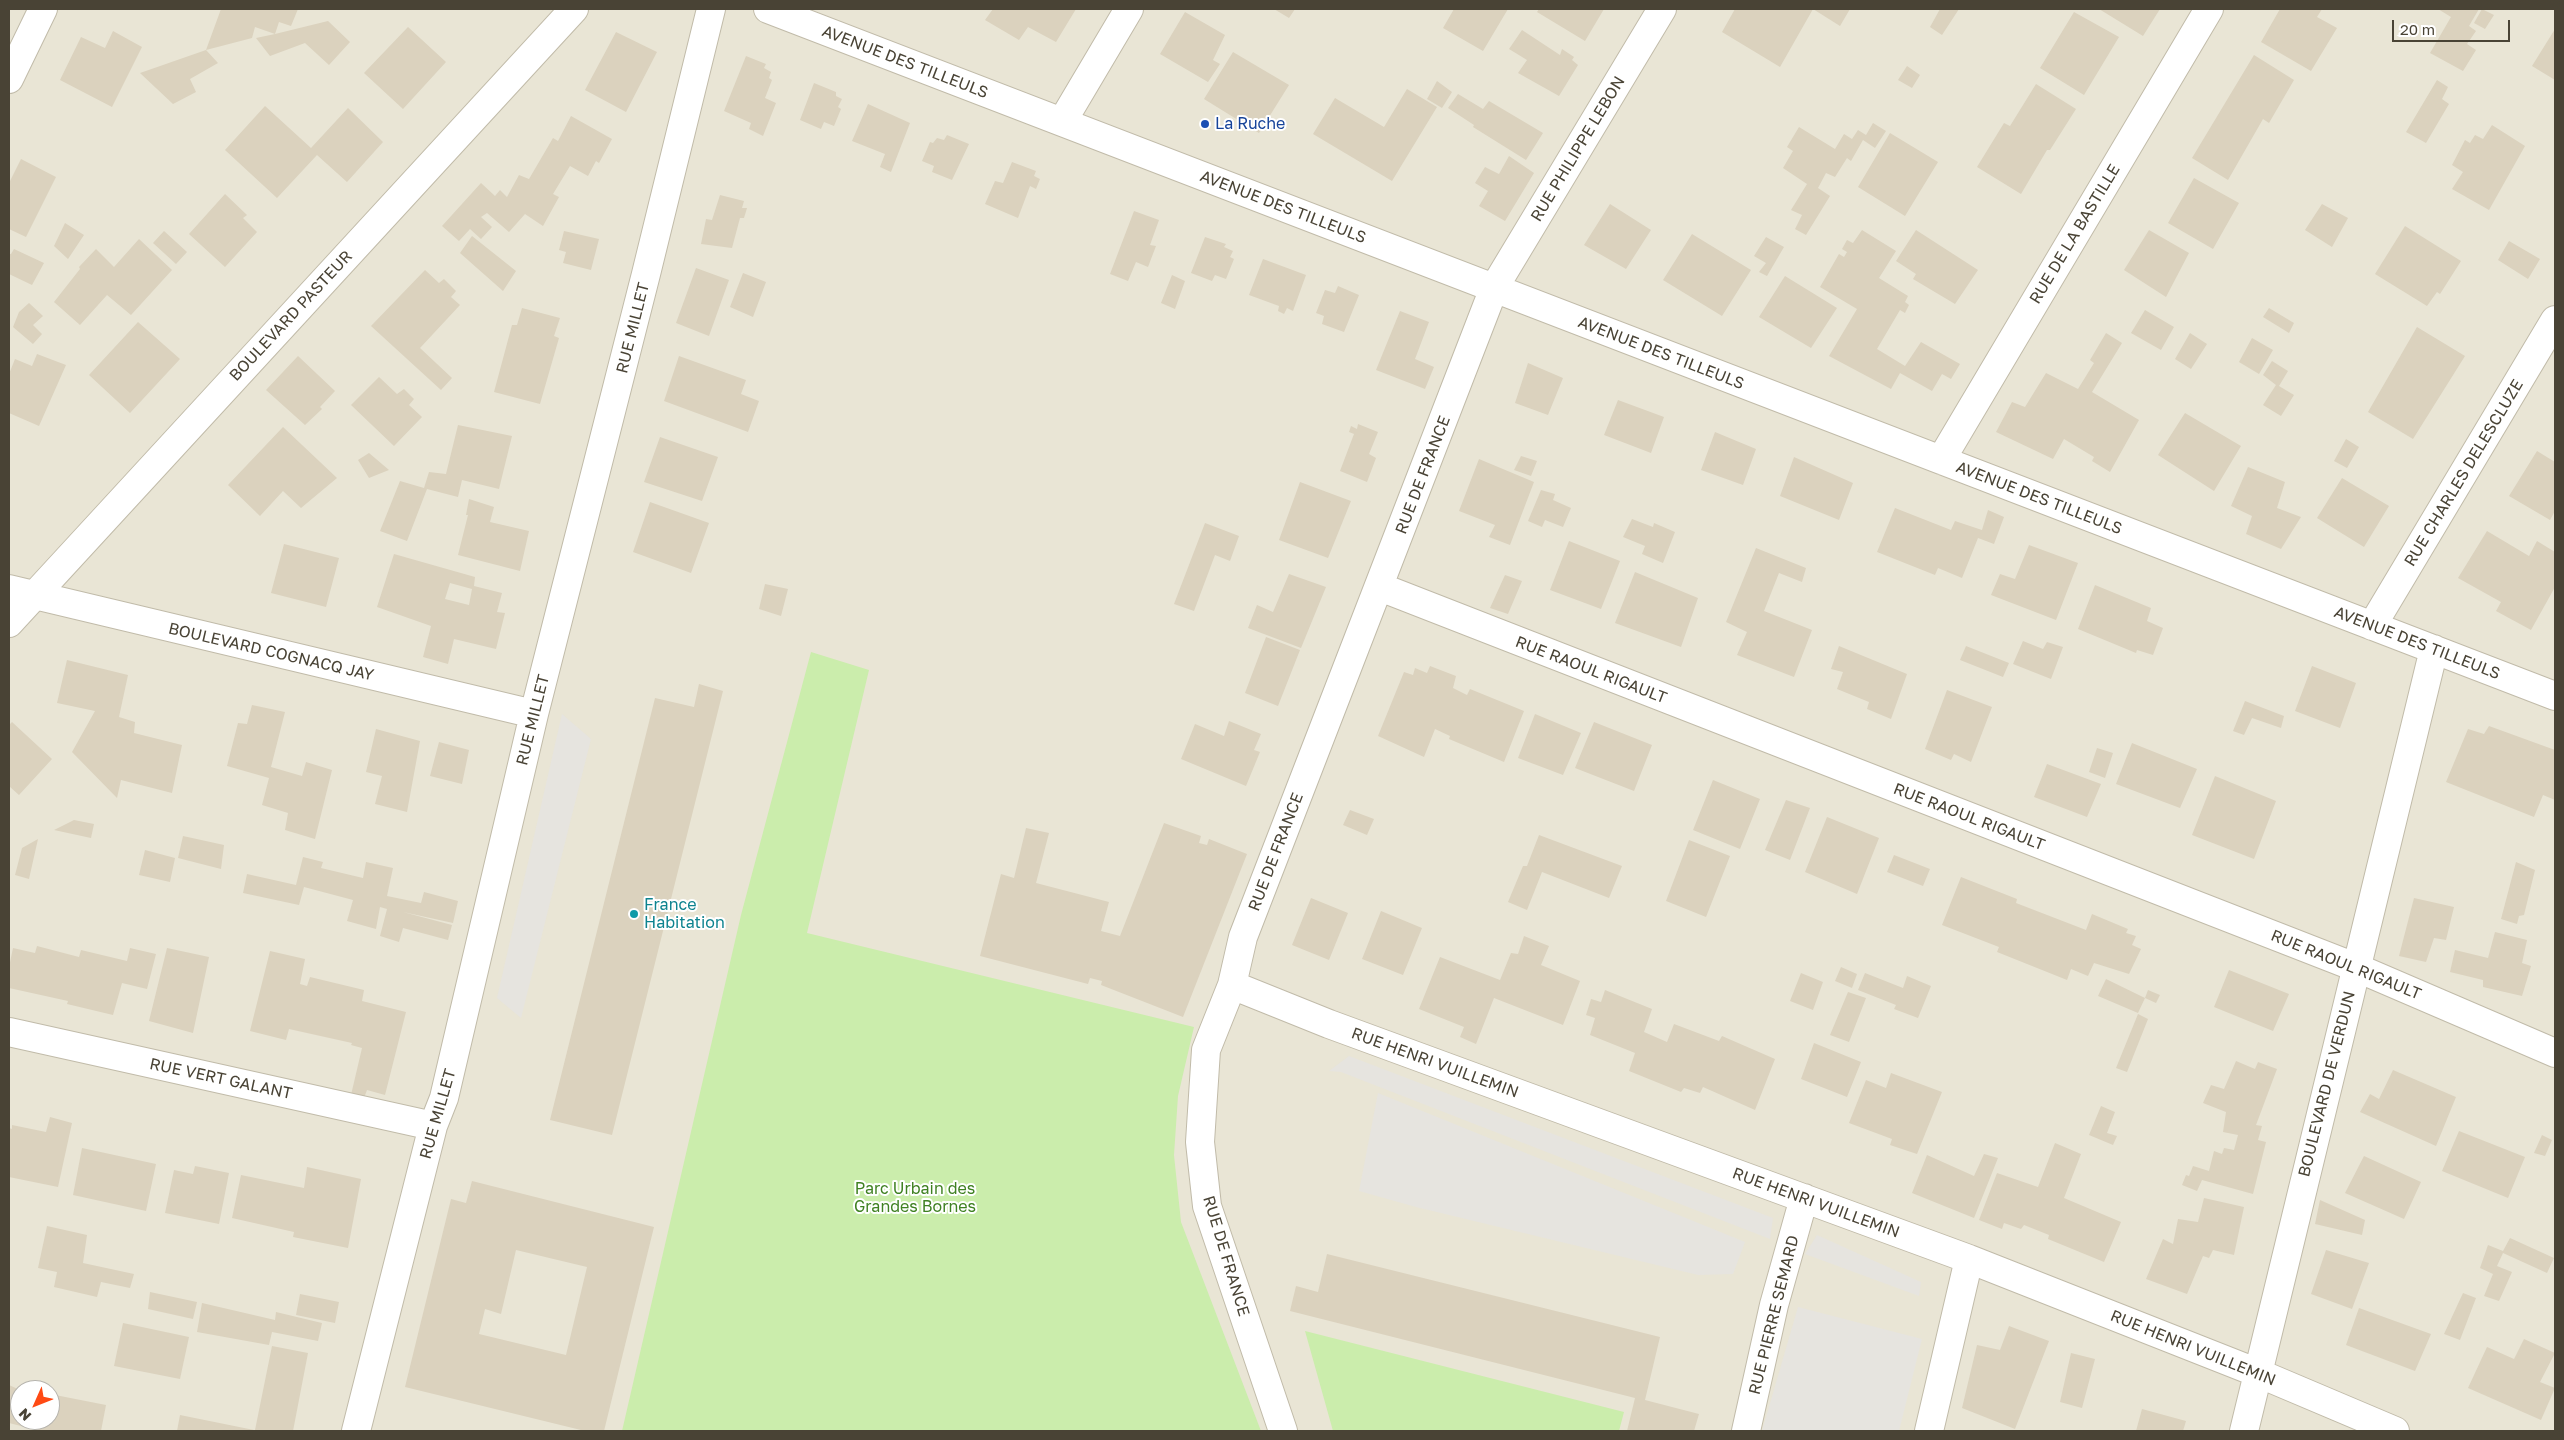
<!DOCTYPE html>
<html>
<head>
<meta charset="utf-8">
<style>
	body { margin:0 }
	#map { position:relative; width:2564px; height:1440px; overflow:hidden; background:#f5f2e7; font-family:"Golos Text",sans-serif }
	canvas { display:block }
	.frame { position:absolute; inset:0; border:10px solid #494335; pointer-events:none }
	.north { position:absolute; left:10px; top:1380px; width:50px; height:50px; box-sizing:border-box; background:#fff; border:1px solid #b6b4ae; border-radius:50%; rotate:226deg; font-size:14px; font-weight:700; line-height:20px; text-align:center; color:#494335 }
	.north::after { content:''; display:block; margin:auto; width:18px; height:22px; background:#ff4a14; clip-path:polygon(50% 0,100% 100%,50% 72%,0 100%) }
	.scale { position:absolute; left:2392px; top:20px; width:118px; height:22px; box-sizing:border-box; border:2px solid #494335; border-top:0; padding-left:6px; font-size:15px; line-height:18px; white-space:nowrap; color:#494335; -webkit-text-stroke:4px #fff; paint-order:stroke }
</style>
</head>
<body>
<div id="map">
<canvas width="2564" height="1440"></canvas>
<div class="frame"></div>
<div class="north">N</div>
<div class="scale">20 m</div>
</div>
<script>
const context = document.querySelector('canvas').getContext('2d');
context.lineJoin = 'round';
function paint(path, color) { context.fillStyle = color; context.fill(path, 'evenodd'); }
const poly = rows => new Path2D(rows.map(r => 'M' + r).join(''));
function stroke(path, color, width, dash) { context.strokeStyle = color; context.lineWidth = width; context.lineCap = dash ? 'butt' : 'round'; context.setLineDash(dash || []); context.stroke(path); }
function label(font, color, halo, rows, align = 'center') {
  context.font = font + ' "Golos Text",sans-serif'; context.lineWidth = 4; context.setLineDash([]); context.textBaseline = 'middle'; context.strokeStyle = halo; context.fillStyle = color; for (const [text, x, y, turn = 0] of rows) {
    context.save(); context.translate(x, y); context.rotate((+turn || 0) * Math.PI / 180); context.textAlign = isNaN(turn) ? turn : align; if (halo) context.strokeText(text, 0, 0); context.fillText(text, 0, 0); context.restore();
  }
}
paint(poly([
	[9,9,2555,9,2555,1431,9,1431],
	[20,1390,50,1390,50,1420,20,1420]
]), '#e9e5d5');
paint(poly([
	[811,652,869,670,807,933,1194,1027,1178,1096,1174,1155,1181,1222,1261,1431,622,1431,741,915],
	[1305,1331,1624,1412,1619,1431,1333,1431]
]), '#cbedac');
paint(poly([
	[562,714,591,739,521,1018,497,998],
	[1349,1056,1773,1218,1770,1239,1341,1072,1329,1071],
	[1378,1093,1745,1242,1733,1274,1698,1275,1416,1207,1359,1191],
	[1817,1235,1921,1282,1919,1296,1805,1254],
	[1798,1307,1922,1339,1899,1431,1762,1431]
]), '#e6e4df');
paint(poly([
	[221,9,298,9,291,26,279,22,275,34,328,21,350,42,329,65,305,43,270,56,256,38,275,34,255,27,252,38,206,50],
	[993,9,1076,9,1056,42,1028,27,1019,40,985,20],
	[1274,9,1295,9,1289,18],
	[1454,9,1508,9,1483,51,1443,28],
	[1539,9,1604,9,1585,41,1537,12],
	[1735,9,1850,9,1840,26,1813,9,1780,67,1722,32],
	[1940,9,1959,9,1942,35,1930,27],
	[2099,9,2160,9,2143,36],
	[2280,9,2322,9,2317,17,2337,28,2311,71,2261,42],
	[2438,9,2479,9,2469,26,2476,31,2467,44,2476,50,2463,71,2430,53,2451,17],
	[2482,9,2494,15,2485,29,2474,23],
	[1185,12,1225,35,1213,60,1220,64,1208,82,1160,54],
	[2074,12,2119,37,2084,95,2040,68],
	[408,27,446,62,403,109,364,73],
	[2555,29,2555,80,2532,66],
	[1522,30,1560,55,1562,49,1574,57,1572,60,1578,65,1559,96,1518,73,1527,60,1509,49],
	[113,31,142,47,112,107,60,80,81,37,105,48],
	[616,32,657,52,626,112,585,90],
	[206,50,218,63,190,79,196,92,173,104,140,73],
	[1233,52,1289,85,1259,133,1204,99],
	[2254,55,2294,80,2269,123,2263,119,2228,180,2192,158],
	[746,56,766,64,764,68,771,72,769,78,772,80,765,98,776,103,763,136,749,129,751,123,724,111],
	[1907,66,1920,75,1912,88,1898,80],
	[2437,80,2448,87,2442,99,2449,104,2426,143,2406,132],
	[1437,81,1452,92,1442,108,1427,99],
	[814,83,836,92,836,96,842,99,838,107,841,109,834,126,824,122,821,129,800,120],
	[2036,84,2076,109,2050,150,2047,150,2021,194,1977,167,2004,123,2010,126],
	[1407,89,1437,107,1392,181,1313,134,1335,98,1384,127],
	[1458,94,1483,109,1489,101,1543,133,1526,160,1473,127,1474,125,1448,108],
	[868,104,910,123,891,172,880,167,885,154,852,141],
	[265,106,311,148,348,108,383,142,347,182,317,155,277,198,225,150],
	[571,116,612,139,599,163,596,161,588,176,570,166,553,194,559,197,543,226,525,214,509,232,487,213,481,217,492,227,481,239,470,229,459,241,442,226,481,183,495,196,500,190,507,197,519,175,529,179,553,138,558,141],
	[1873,123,1886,131,1875,148,1863,140,1851,161,1847,158,1835,177,1826,173,1818,188,1830,196,1806,235,1795,229,1802,215,1791,210,1807,184,1783,168,1793,151,1787,147,1799,127,1835,149,1844,134,1852,139,1858,130,1866,135],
	[2492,125,2525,146,2489,210,2452,189,2463,172,2452,165,2465,140,2470,143,2475,135,2483,139],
	[1890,133,1938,162,1905,216,1858,187],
	[947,135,969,144,952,180,932,172,934,166,922,161,930,142,933,143,937,138,944,140],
	[1509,156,1534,173,1505,221,1479,206,1488,191,1475,183,1485,167,1499,174],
	[21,159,56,177,26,237,9,229,9,183],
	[1012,162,1036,171,1034,176,1040,179,1036,189,1030,186,1018,218,985,204,995,181,1003,183],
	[2194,178,2239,203,2213,249,2168,223],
	[225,194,247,215,243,218,257,232,225,267,189,234],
	[720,195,744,201,742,208,747,208,744,218,740,218,732,248,701,244,706,219,712,220],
	[1610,204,1651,230,1626,269,1584,245],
	[2322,204,2348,218,2332,247,2305,230],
	[1134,211,1159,220,1150,245,1156,246,1148,267,1136,262,1128,281,1110,274],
	[65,223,84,235,68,259,54,246],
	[2405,226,2461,261,2440,294,2437,292,2427,306,2375,274],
	[1862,230,1896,251,1879,278,1908,296,1905,302,1909,305,1905,313,1900,310,1877,349,1905,366,1921,342,1960,364,1951,379,1942,374,1932,391,1900,373,1891,389,1829,356,1857,309,1820,287,1839,254,1844,257,1847,252,1842,249,1847,240,1853,243],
	[1916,230,1978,270,1955,304,1913,279,1916,274,1896,261],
	[2149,230,2189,253,2166,297,2124,270],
	[164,231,187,252,176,264,153,243],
	[564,231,599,239,591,270,563,263,566,252,559,250],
	[1692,234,1751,270,1722,316,1663,280],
	[472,236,516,271,503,291,460,253],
	[1205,237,1226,244,1224,247,1233,251,1230,257,1234,259,1226,279,1215,275,1212,281,1191,273],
	[1766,237,1784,247,1767,276,1759,272,1766,263,1754,256],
	[139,239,172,270,131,315,107,295,80,325,54,302,80,269,79,267,96,249,114,267],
	[2509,241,2540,259,2528,279,2498,260],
	[14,249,44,263,32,285,9,274,9,254,11,254],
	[1263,259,1306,275,1293,311,1287,308,1284,314,1278,311,1279,306,1249,295],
	[696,268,729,280,709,336,676,323],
	[425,270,439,283,444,279,456,291,451,297,460,305,420,348,452,378,441,390,371,326],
	[743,273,766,282,753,317,730,307],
	[1172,275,1185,281,1175,309,1161,303],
	[1785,276,1837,308,1811,348,1759,317],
	[1338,286,1359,295,1344,332,1322,324,1324,316,1316,313,1325,290,1335,293],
	[29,303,43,316,33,325,42,334,33,344,13,327,19,312],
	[522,308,560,318,554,336,559,338,540,404,494,392,512,325,517,325],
	[2269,308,2294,323,2289,333,2263,317],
	[2145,310,2174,327,2161,350,2131,333],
	[1400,311,1429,322,1415,359,1434,367,1425,389,1376,370],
	[138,322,180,359,130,413,89,375],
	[2417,327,2465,356,2413,439,2368,412],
	[2106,333,2122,343,2092,392,2139,420,2110,472,2092,461,2094,457,2064,439,2053,459,1996,432,2012,402,2025,407,2046,373,2078,389,2094,363,2090,360],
	[2190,333,2207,344,2191,369,2175,359],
	[2252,338,2273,350,2259,374,2239,362],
	[37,354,66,365,39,426,9,413,9,374,15,359,32,366],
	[298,356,335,391,320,407,322,409,305,425,266,390],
	[679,356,746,380,741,394,759,401,748,432,664,401],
	[2272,361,2288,371,2279,386,2294,395,2281,416,2263,405,2276,385,2263,375],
	[1528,363,1563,378,1548,415,1515,403],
	[379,377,397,394,404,389,414,399,409,405,422,417,394,446,351,405],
	[1618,400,1664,417,1651,453,1604,435],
	[2185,413,2241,446,2214,491,2158,455],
	[1358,424,1378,432,1369,454,1376,458,1367,482,1340,471,1354,434,1349,432,1351,426,1357,429],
	[458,425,512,436,499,489,462,480,458,497,427,489,407,541,380,531,400,481,424,488,429,472,446,474],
	[283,427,337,478,301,508,283,491,260,516,228,485],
	[1715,432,1756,449,1743,485,1701,470],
	[660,437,718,457,702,501,644,482],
	[2346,439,2359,447,2347,468,2334,461],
	[2537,451,2555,462,2555,511,2550,520,2509,496],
	[369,453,389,470,369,478,358,460],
	[1521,456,1537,461,1531,476,1514,470],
	[1794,457,1853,483,1839,520,1780,496],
	[1479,459,1534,482,1510,545,1489,537,1495,525,1459,511],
	[2248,467,2285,482,2277,508,2301,517,2281,549,2246,534,2252,516,2231,506],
	[2342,478,2389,506,2364,547,2317,518],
	[1300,482,1351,501,1328,558,1279,540],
	[1541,490,1555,494,1553,500,1571,508,1563,527,1545,520,1542,527,1528,521],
	[469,499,494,507,490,522,529,531,520,571,458,555,468,515,466,515],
	[650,502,709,523,691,573,633,552],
	[1895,508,1951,530,1955,521,1982,530,1988,510,2004,517,1994,544,1978,538,1962,578,1938,568,1935,575,1877,552],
	[1632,519,1653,527,1654,523,1675,532,1663,563,1642,554,1645,546,1623,537],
	[1205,523,1239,536,1230,561,1215,555,1194,611,1174,604],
	[2487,531,2529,556,2537,541,2555,552,2555,587,2531,630,2496,611,2501,602,2458,578],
	[1569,541,1620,561,1601,609,1550,590],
	[284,544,339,558,326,607,271,593],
	[2029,545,2078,563,2056,620,1991,595,2000,574,2015,579],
	[1756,548,1806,568,1802,582,1779,573,1764,611,1812,630,1794,677,1737,655,1747,632,1726,622],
	[394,554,475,577,474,586,502,593,497,612,505,613,496,649,454,639,448,664,423,657,431,626,377,607],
	[450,583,472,589,469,605,445,599],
	[1635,572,1698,598,1681,647,1615,623],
	[1289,574,1326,587,1301,648,1248,628,1257,605,1273,612],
	[1505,575,1522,581,1508,614,1490,608],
	[765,584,788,589,781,616,759,609],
	[2095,585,2151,608,2147,621,2163,628,2153,655,2137,650,2136,653,2078,629],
	[1266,637,1300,650,1278,706,1245,693],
	[2023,641,2043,649,2047,642,2063,647,2051,679,2013,664],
	[1839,646,1907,674,1891,719,1867,709,1869,702,1837,689,1843,672,1831,669],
	[1966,646,2009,663,2003,677,1960,660],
	[67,660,128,675,119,717,135,722,134,733,182,745,172,793,121,780,117,798,72,752,95,711,57,703],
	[1430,666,1456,676,1453,688,1467,695,1470,689,1524,711,1504,762,1449,739,1450,736,1435,729,1424,757,1378,736,1404,672,1413,675,1415,668,1427,673],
	[2312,666,2356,683,2340,728,2295,711],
	[699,684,723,691,612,1135,550,1120,655,698,694,707],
	[1947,690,1992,707,1971,762,1954,754,1951,760,1925,749],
	[2245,701,2284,716,2281,728,2252,718,2244,735,2233,731],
	[252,705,285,712,271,767,302,776,306,762,332,770,315,839,285,830,288,813,262,805,269,778,227,766,238,723,247,724],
	[1535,714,1581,733,1563,775,1518,758],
	[1229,721,1261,734,1254,750,1260,752,1246,786,1181,759,1195,724,1224,736],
	[12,722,52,759,19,795,9,786,9,725],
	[1594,722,1652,745,1634,791,1575,768],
	[2489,726,2555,750,2555,800,2543,795,2534,817,2446,782,2468,729,2484,734],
	[376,729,420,741,407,812,375,804,382,776,366,772],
	[439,742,469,750,462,784,430,776],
	[2132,743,2197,769,2180,808,2116,784],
	[2097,748,2113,753,2105,778,2089,772],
	[2047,764,2101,784,2087,817,2034,797],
	[2215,776,2276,801,2254,859,2192,835],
	[1713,780,1760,799,1740,849,1693,830],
	[1786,800,1810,808,1790,860,1765,850],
	[1350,810,1374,819,1367,835,1343,825],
	[1827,817,1879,838,1857,894,1805,872],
	[74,820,94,824,91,838,54,830],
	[1164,823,1201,836,1199,843,1207,845,1209,839,1247,854,1183,1017,1101,985,1102,981,1090,978,1088,984,980,956,1001,874,1014,878,1026,828,1049,833,1036,883,1109,902,1101,931,1120,936],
	[1539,835,1622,866,1609,898,1542,872,1527,910,1508,902,1523,866,1527,866],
	[183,836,224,845,221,869,178,858],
	[38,839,29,879,15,875,22,848],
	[1689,840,1730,856,1706,917,1666,901],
	[145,850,175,858,170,882,139,875],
	[1894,855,1930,869,1923,886,1887,872],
	[303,857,323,862,321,868,363,878,366,862,393,868,387,896,421,903,424,892,458,901,453,923,403,912,452,925,448,940,403,928,399,942,380,936,387,909,380,907,376,929,347,921,353,900,304,887,299,905,243,893,247,874,296,885],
	[2516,862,2535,870,2524,915,2519,916,2517,924,2501,919],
	[1961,877,2017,899,2016,903,2086,930,2092,914,2128,929,2126,933,2136,936,2132,945,2141,949,2129,974,2094,963,2088,976,2071,969,2067,980,1997,952,1999,947,1942,925],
	[1311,898,1348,913,1329,960,1292,945],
	[2414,898,2454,907,2446,940,2434,938,2426,962,2399,956],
	[1381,911,1422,928,1403,975,1362,959],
	[2495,932,2527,940,2522,963,2531,966,2522,996,2483,987,2483,980,2450,972,2455,950,2488,958],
	[1524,936,1549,946,1541,965,1580,981,1563,1025,1494,998,1476,1044,1460,1037,1464,1027,1419,1009,1440,957,1500,980,1511,953,1518,954],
	[37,946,79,957,81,950,127,961,130,948,156,954,147,989,122,983,113,1015,67,1004,68,1001,9,988,9,967,13,948,35,953],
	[167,948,209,957,193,1033,149,1021],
	[270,951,305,959,300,984,307,986,310,977,364,990,362,1001,406,1012,385,1095,367,1090,364,1098,351,1095,362,1048,351,1045,352,1043,289,1029,286,1040,250,1031],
	[1841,967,1857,974,1852,988,1835,981],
	[2229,970,2289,994,2273,1031,2214,1007],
	[1801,973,1823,982,1813,1010,1790,1001],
	[1865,973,1903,988,1907,976,1931,986,1918,1018,1894,1009,1896,1005,1858,990],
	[2106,979,2145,998,2138,1013,2098,996],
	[1605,990,1652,1009,1644,1032,1667,1042,1674,1024,1719,1041,1722,1036,1775,1059,1755,1110,1703,1087,1700,1093,1684,1088,1681,1092,1629,1071,1635,1053,1590,1035,1595,1018,1586,1015,1591,999,1601,1002],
	[2148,990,2160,995,2156,1003,2145,998],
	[1848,992,1866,998,1849,1042,1830,1035],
	[2138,1014,2148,1019,2127,1072,2116,1068],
	[1814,1043,1861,1062,1847,1097,1801,1079],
	[2236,1061,2255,1069,2258,1062,2277,1069,2256,1125,2262,1126,2258,1140,2266,1142,2253,1194,2202,1180,2197,1191,2182,1185,2186,1175,2189,1176,2193,1166,2209,1171,2214,1151,2222,1154,2224,1148,2234,1150,2238,1135,2223,1132,2226,1112,2203,1103,2211,1085,2224,1089],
	[2393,1070,2456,1097,2436,1146,2360,1112,2370,1094,2379,1099],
	[1891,1073,1942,1092,1917,1154,1890,1145,1892,1139,1849,1123,1866,1080,1886,1088],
	[2101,1106,2115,1112,2107,1133,2117,1136,2113,1145,2089,1135],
	[50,1117,72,1123,58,1187,9,1177,9,1128,12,1129,12,1125,46,1132],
	[2459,1131,2525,1157,2508,1198,2442,1171],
	[2542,1135,2552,1140,2545,1156,2534,1153],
	[2055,1143,2081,1154,2064,1198,2121,1222,2104,1262,2048,1239,2049,1235,2024,1225,2021,1229,2004,1223,2002,1229,1979,1220,1997,1173,2038,1187],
	[82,1148,156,1164,146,1211,73,1195],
	[1984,1154,1998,1158,1974,1218,1912,1193,1927,1155,1974,1176],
	[2364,1156,2421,1182,2404,1219,2345,1193],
	[195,1166,229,1173,219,1224,165,1213,174,1170,193,1174],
	[307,1167,361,1179,348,1248,293,1237,294,1232,232,1218,241,1175,304,1188],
	[472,1181,654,1227,604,1431,585,1431,405,1387,451,1199,466,1203],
	[516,1250,587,1267,566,1355,479,1334,485,1309,501,1314],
	[2204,1198,2244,1207,2234,1255,2213,1250,2209,1258,2203,1256,2187,1294,2146,1279,2163,1239,2173,1244,2178,1219,2198,1222],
	[2320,1200,2365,1220,2362,1235,2315,1224],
	[47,1226,87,1235,83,1263,134,1274,130,1288,101,1282,97,1297,54,1287,57,1272,38,1268],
	[2510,1238,2554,1258,2547,1273,2503,1253,2497,1266,2512,1272,2499,1301,2484,1296,2493,1274,2480,1268,2488,1245,2503,1251],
	[2326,1250,2369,1263,2352,1309,2311,1294],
	[1327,1254,1660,1337,1645,1400,1699,1414,1694,1431,1627,1431,1635,1398,1290,1311,1296,1286,1318,1292],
	[150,1292,197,1302,193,1319,148,1309],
	[2463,1293,2476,1298,2460,1340,2444,1334],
	[300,1294,339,1302,335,1323,296,1315],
	[202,1303,275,1320,276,1312,322,1323,318,1341,272,1332,269,1345,197,1332],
	[2359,1308,2431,1334,2415,1371,2346,1345],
	[123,1323,189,1337,180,1379,114,1366],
	[2009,1326,2049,1341,2015,1429,1962,1408,1977,1345,2000,1350],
	[2524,1339,2555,1353,2540,1382,2555,1388,2541,1420,2468,1388,2487,1347,2514,1359],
	[272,1346,308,1353,293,1431,255,1430],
	[2071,1353,2095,1359,2082,1408,2060,1402],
	[9,1385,20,1390,20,1420,50,1420,50,1394,106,1405,101,1431,33,1431,35,1424,27,1422,25,1427,9,1423],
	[2142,1409,2186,1421,2183,1431,2136,1431],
	[180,1415,254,1430,254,1431,177,1431]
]), '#dbd2be');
const minor = poly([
	[768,9,2555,696],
	[9,79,43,9],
	[1062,122,1129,9],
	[1941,460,2209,9],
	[1380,587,2355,967,2555,1053],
	[9,589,534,714],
	[9,623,574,9],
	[2372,626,2555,320],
	[1232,985,1329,1024,1969,1259,2258,1373,2395,1431],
	[9,1032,433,1126],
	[356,1431,433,1126,444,1098,534,714,646,274,711,9],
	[1283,1431,1207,1206,1200,1142,1206,1050,1232,985,1243,937,1494,288,1662,9],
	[1746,1431,1774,1305,1804,1198],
	[1929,1431,1969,1259],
	[2244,1431,2434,649]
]);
stroke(minor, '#c1bba9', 30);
stroke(minor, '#fff', 28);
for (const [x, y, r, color] of [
	[1205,124,5,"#1a4fb4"],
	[634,914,5,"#0f9aa8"]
]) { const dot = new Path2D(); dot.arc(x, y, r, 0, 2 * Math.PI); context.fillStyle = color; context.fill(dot); stroke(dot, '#fff', 2); }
label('16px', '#494335', '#fff', [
	["AVENUE DES TILLEULS",905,62,21],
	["RUE PHILIPPE LEBON",1578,149,-59],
	["AVENUE DES TILLEULS",1283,207,21],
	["RUE DE LA BASTILLE",2075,234,-59],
	["BOULEVARD PASTEUR",291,316,-47],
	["RUE MILLET",633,328,-76],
	["AVENUE DES TILLEULS",1661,353,21],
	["RUE CHARLES DELESCLUZE",2464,473,-59],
	["RUE DE FRANCE",1423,475,-69],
	["AVENUE DES TILLEULS",2039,498,21],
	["AVENUE DES TILLEULS",2417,643,21],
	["BOULEVARD COGNACQ JAY",271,652,13],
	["RUE RAOUL RIGAULT",1591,670,21],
	["RUE MILLET",533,720,-76],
	["RUE RAOUL RIGAULT",1969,817,21],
	["RUE DE FRANCE",1276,852,-69],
	["RUE RAOUL RIGAULT",2346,965,22],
	["RUE HENRI VUILLEMIN",1435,1063,20],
	["RUE VERT GALANT",221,1079,12],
	["BOULEVARD DE VERDUN",2327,1084,-76],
	["RUE MILLET",438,1114,-74],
	["RUE HENRI VUILLEMIN",1816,1203,20],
	["RUE DE FRANCE",1226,1256,73],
	["RUE PIERRE SEMARD",1774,1315,-76],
	["RUE HENRI VUILLEMIN",2193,1348,22]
]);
label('16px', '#164399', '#fff', [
	["La Ruche",1215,124]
], 'left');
label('16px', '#0d838f', '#fff', [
	["France",644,905],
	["Habitation",644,923]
], 'left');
label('16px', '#3f8122', '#fff', [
	["Parc Urbain des",915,1189],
	["Grandes Bornes",915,1207]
]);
</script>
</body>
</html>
